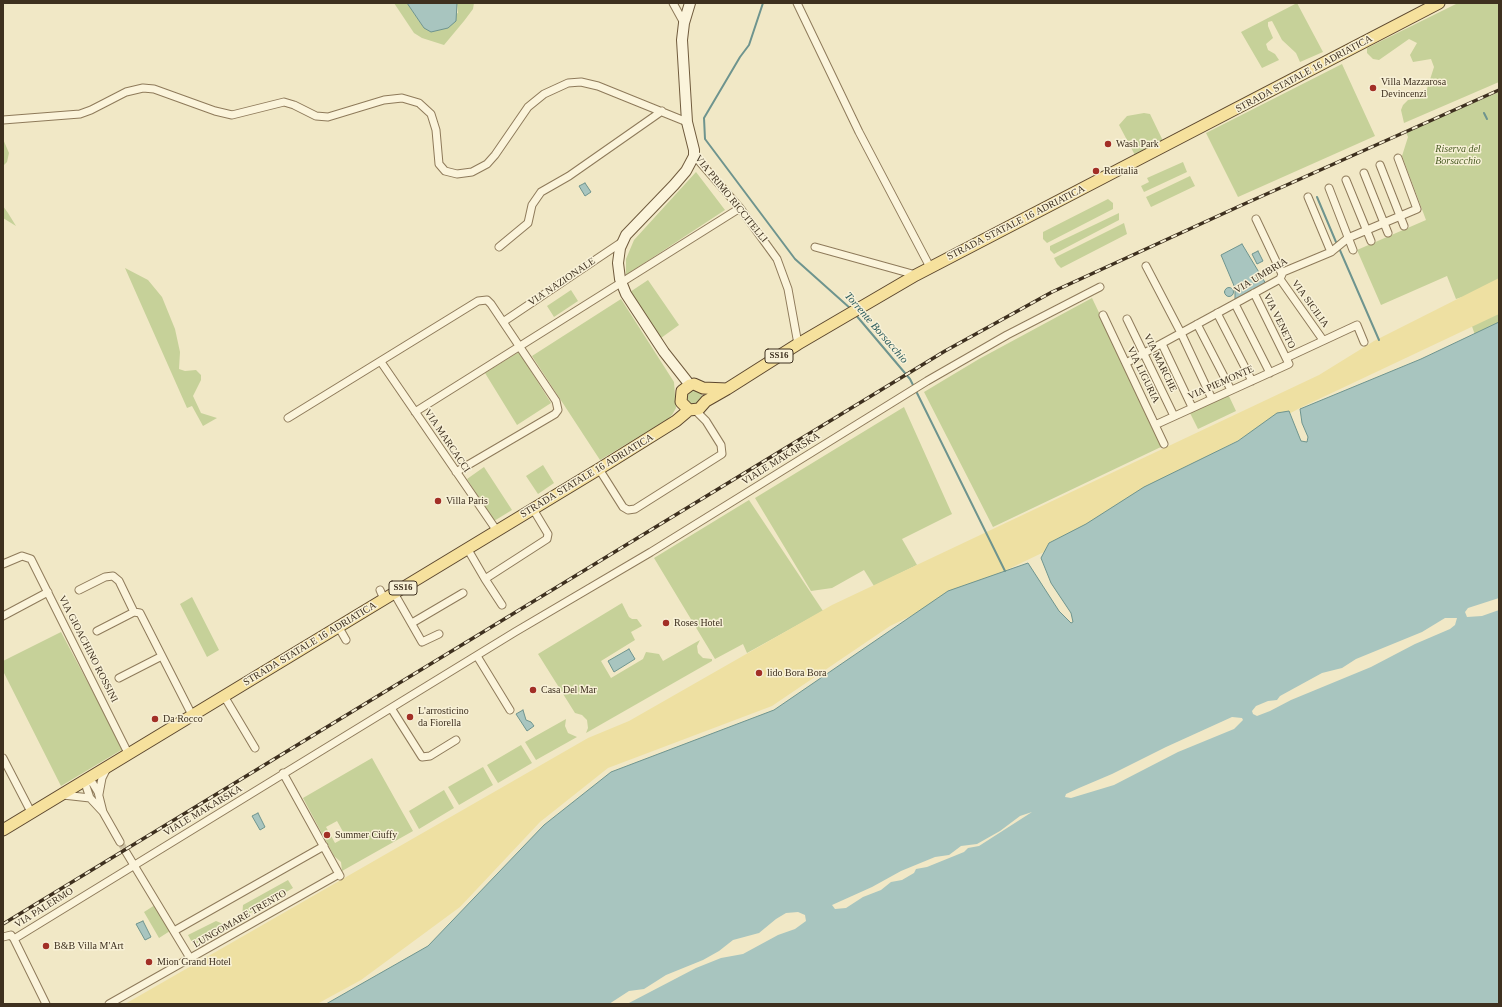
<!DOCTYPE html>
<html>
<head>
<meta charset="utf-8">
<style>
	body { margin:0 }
	#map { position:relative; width:1502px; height:1007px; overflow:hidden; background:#f1e8c6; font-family:"Times New Roman",serif }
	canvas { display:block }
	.frame { position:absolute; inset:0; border:4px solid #3e301f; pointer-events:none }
</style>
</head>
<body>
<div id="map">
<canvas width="1502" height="1007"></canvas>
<div class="frame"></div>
</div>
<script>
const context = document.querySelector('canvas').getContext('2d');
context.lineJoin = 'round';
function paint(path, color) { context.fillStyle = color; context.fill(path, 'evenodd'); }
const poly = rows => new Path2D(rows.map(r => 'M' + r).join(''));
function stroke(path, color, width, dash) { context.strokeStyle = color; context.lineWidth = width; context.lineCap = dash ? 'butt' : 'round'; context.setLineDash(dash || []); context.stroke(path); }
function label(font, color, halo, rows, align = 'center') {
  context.font = font + ' "Times New Roman",serif'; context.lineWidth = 3; context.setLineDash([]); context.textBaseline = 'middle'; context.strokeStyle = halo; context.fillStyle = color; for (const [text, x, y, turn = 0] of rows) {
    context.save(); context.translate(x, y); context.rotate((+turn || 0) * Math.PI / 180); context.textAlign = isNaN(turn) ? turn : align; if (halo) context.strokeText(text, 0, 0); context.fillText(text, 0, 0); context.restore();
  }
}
paint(poly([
	[394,3,407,3,424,28,458,13,457,3,474,3,473,9,464,21,444,45,422,38,414,33],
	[1297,3,1323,52,1300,62,1296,53,1282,40,1272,21,1268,22,1268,26,1273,38,1266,44,1268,50,1275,54,1279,60,1262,68,1241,32],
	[1458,3,1499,3,1499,82,1404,123,1401,110,1403,105,1408,100,1422,98,1427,89,1434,67,1431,59,1413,62,1410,55,1417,43,1409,39,1379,60,1373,59,1367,53,1367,48],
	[1342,64,1375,136,1238,197,1206,133],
	[1499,92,1499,379,1491,382,1462,297,1456,299,1447,276,1381,305,1357,250,1426,220,1402,156,1408,137,1406,132],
	[1144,113,1150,114,1165,145,1137,159,1119,125,1127,116],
	[3,139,9,153,7,162,3,166],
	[1183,162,1187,172,1144,192,1141,186,1149,182,1147,178],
	[696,172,725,210,626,275,626,259,634,240],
	[1190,176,1195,186,1151,207,1146,197],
	[1108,199,1113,203,1113,209,1047,243,1043,239,1043,232],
	[3,206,8,213,16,226,3,218],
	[1119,213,1119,220,1054,254,1050,250,1050,246],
	[1124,223,1127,234,1061,268,1057,264,1054,258],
	[125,268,148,280,162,297,175,329,180,352,179,369,185,371,196,370,201,375,201,380,193,396,201,413,217,418,203,426,192,406,187,408],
	[648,280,679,325,661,338,630,292],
	[571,290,578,301,554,317,547,306],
	[1092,298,1163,446,993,527,924,392,979,359],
	[621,299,674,382,676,408,672,415,668,419,600,460,532,356],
	[519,352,551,403,517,425,485,373],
	[693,388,701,392,702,398,695,406,687,404,685,395],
	[1228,394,1236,411,1198,429,1190,413],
	[904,407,952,514,902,539,917,565,874,586,864,570,832,588,811,591,755,498],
	[543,465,554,483,538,494,526,476],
	[484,467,512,510,494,521,467,479],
	[749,500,823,611,747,653,743,644,715,659,654,558],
	[192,597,219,650,207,657,180,604],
	[622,603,629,617,632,619,637,619,642,626,631,632,635,640,601,661,611,678,643,659,646,652,659,654,663,661,700,640,697,646,698,653,703,658,712,659,712,661,586,733,588,728,587,720,582,715,575,713,538,654],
	[61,632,123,749,61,786,3,671,3,661],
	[566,719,565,726,568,733,577,737,536,760,525,742],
	[521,745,532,763,498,783,487,765],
	[372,758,413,831,342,871,341,862,334,856,303,798],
	[337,821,346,837,335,843,326,827],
	[483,767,493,785,459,805,448,787],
	[444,790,454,808,419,829,409,811],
	[288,880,293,888,242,918,243,905],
	[155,905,170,931,159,938,144,912],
	[216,921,228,926,194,946,188,935]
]), '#c6d199');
paint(poly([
	[1499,278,1499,314,1302,407,1220,450,1144,504,890,626,772,706,608,768,540,822,460,907,361,980,317,1004,125,1004,588,738,629,721,832,605,1319,375,1374,341]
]), '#eee0a2');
const water = poly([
	[407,3,457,3,456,21,448,28,431,32,424,28,407,3],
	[585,183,591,192,585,196,579,186,585,183],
	[1242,244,1266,284,1235,299,1235,288,1221,255,1242,244],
	[1258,251,1263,261,1257,264,1252,254,1258,251],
	'1224.5 292a4.5 4.5 0 1 1 9 0a4.5 4.5 0 1 1-9 0Z',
	[1499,322,1499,1004,326,1004,428,946,544,825,611,772,774,710,948,591,1028,563,1059,611,1071,623,1073,622,1071,613,1051,583,1041,558,1049,543,1086,524,1144,487,1238,441,1277,413,1289,411,1301,441,1307,442,1308,437,1302,423,1300,409,1421,359,1499,322],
	[629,649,635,659,614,672,608,661,629,649],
	[523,710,526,720,531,722,534,726,527,731,516,714,523,710],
	[258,813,265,827,260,830,252,816,258,813],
	[143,921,151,937,145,940,136,924,143,921]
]);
paint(water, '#a8c5bf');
stroke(water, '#6e948e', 1);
paint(poly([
	[1499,598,1499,610,1482,616,1467,617,1465,612,1468,608],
	[1445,618,1457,618,1455,625,1450,629,1415,644,1371,667,1291,700,1270,711,1257,716,1253,714,1252,711,1256,706,1268,701,1277,700,1280,696,1322,673,1342,668,1356,659,1422,632],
	[1232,717,1242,718,1243,720,1234,729,1178,752,1114,785,1071,798,1065,797,1066,794,1079,788,1112,774,1166,747],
	[1032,812,979,846,968,848,964,852,927,867,916,869,914,873,902,880,891,882,881,890,863,897,846,908,835,909,832,905,872,887,901,871,935,857,949,855,961,846,977,844,1000,831,1020,816],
	[798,912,805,915,806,921,795,929,778,935,743,954,721,958,696,968,627,1004,609,1004,629,991,644,989,666,975,703,960,719,951,733,940,759,933,776,919,786,913]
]), '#f1e8c6');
stroke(poly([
	[763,3,749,45,740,57,704,118,705,139,795,259,851,309],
	[1484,113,1487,119],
	[1317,197,1336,242],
	[1339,248,1379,340],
	[855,314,910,379,914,387],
	[916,391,1005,571]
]), '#6e948e', 2);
stroke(poly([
	[120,842,126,852]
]), '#cdc3a5', 7, [7, 3.5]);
const street = poly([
	[673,3,684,23],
	[797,3,859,132,930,267],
	[3,120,80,114,91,110,126,92,143,88,154,89,215,111,232,115,284,102,294,105,316,116,328,117,384,100,402,98,419,103,431,114,436,130,439,164,445,171,457,174,472,172,487,164,495,155,528,107,544,94,568,83,581,82,598,86,687,122],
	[694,156,699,161,740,208,777,259,788,289,798,344],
	[1380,165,1404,226],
	[1364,173,1388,233],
	[1346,180,1371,241],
	[1329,188,1353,250],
	[1308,197,1331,252],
	[1256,219,1282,274],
	[499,247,528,223,532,205,541,192,569,176,662,111],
	[815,247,916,275],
	[1146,266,1181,333,1280,279,1283,272,1331,252,1348,238,1417,209,1398,158],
	[1280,279,1323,340],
	[1235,304,1270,373],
	[1217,313,1252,381],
	[1103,315,1164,444],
	[1127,319,1174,416],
	[503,322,622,242],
	[1197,324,1231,390],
	[1162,344,1192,407],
	[1286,358,1357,325,1364,342],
	[381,362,497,531],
	[1126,363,1181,333,1212,399],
	[415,412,740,208],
	[288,418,478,301,487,300,491,304,556,401,558,410,555,414,456,472],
	[1155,425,1289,364,1254,293],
	[599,469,623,507,628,510,635,509,722,454,721,445,706,421,696,411],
	[467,548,485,579,547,539,548,534,533,509],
	[3,564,22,556,31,559,129,755],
	[485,579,502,605],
	[79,590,105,577,113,576,119,581,134,612],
	[380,590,384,599],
	[394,593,422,642,439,634],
	[3,616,48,592],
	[412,623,463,593],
	[338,626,346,640],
	[97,631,134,612,140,613,192,715],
	[477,656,510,710],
	[119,678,162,656],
	[224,696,255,748],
	[391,708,422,757,430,756,456,740],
	[3,758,31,812],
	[283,773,340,876],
	[99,794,102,778,107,768],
	[63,795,90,798],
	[103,812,98,792,92,782,87,779,86,786,90,798,103,812,120,842],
	[126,852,190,958],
	[174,931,324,846],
	[3,937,11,935,14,939],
	[46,1004,14,939,515,632,651,552,927,381,1007,335,1100,287],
	[109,1004,339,874]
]);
const secondary = poly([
	[690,385,664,352,626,294,620,279,618,263,620,248,626,235,674,185,686,171,694,156,694,150,687,122,682,40,684,23,690,3]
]);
const primary = poly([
	[727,389,703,388,694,384,690,385,682,391,681,402,689,410,699,409,706,401,727,389,798,344,916,275,1439,3],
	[3,830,599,469,676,421,689,410]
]);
stroke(street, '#8e7a5a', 9);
stroke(secondary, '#705b3d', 12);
stroke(primary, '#5c472e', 13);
stroke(street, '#fbf4db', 7);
stroke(secondary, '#fbf4db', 10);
stroke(primary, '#f6e19d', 11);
const rail = poly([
	[3,924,945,351,1052,292,1242,205,1499,90]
]);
stroke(rail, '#3e301f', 3.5);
stroke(rail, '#f8f1d7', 2, [6]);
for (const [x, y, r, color] of [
	[1373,88,4,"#a22f26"],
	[1108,144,4,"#a22f26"],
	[1096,171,4,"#a22f26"],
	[438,501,4,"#a22f26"],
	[666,623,4,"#a22f26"],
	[759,673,4,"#a22f26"],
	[533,690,4,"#a22f26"],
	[410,717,4,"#a22f26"],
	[155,719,4,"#a22f26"],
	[327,835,4,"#a22f26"],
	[46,946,4,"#a22f26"],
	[149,962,4,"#a22f26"]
]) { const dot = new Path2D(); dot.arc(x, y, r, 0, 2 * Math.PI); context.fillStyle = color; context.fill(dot); stroke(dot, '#f8f1d7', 1.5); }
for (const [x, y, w] of [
	[779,356,28],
	[403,588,28]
]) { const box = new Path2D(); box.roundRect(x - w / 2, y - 7, w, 14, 3); context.fillStyle = '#f8f1d7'; context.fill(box); stroke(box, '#3e301f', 1); }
label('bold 9px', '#3e301f', null, [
	["SS16",779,356],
	["SS16",403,588]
]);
label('10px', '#3e301f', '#f8f1d7', [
	["STRADA STATALE 16 ADRIATICA",1304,74,-28],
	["VIA PRIMO RICCITELLI",731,199,51],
	["STRADA STATALE 16 ADRIATICA",1016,223,-27],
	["VIA UMBRIA",1261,276,-31],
	["VIA NAZIONALE",562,282,-34],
	["VIA SICILIA",1310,304,54],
	["VIA VENETO",1279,321,64],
	["VIA MARCHE",1160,363,64],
	["VIA LIGURIA",1143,375,64],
	["VIA PIEMONTE",1221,383,-24],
	["VIA MARCACCI",447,441,56],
	["VIALE MAKARSKA",781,459,-32],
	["STRADA STATALE 16 ADRIATICA",587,476,-31],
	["STRADA STATALE 16 ADRIATICA",310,644,-31],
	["VIA GIOACHINO ROSSINI",88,649,63],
	["VIALE MAKARSKA",203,811,-31],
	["VIA PALERMO",44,908,-32],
	["LUNGOMARE TRENTO",240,919,-30]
]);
label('10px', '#3e301f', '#f8f1d7', [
	["Villa Mazzarosa",1381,82],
	["Devincenzi",1381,94],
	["Wash Park",1116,144],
	["Retitalia",1104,171],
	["Villa Paris",446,501],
	["Roses Hotel",674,623],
	["lido Bora Bora",767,673],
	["Casa Del Mar",541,690],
	["L'arrosticino",418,711],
	["da Fiorella",418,723],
	["Da Rocco",163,719],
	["Summer Ciuffy",335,835],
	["B&B Villa M'Art",54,946],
	["Mion Grand Hotel",157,962]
], 'left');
label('italic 10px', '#495b24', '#f8f1d7', [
	["Riserva del",1458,149],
	["Borsacchio",1458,161]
]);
label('italic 11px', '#2d5d5e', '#f8f1d7', [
	["Torrente Borsacchio",876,328,49]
]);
</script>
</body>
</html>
